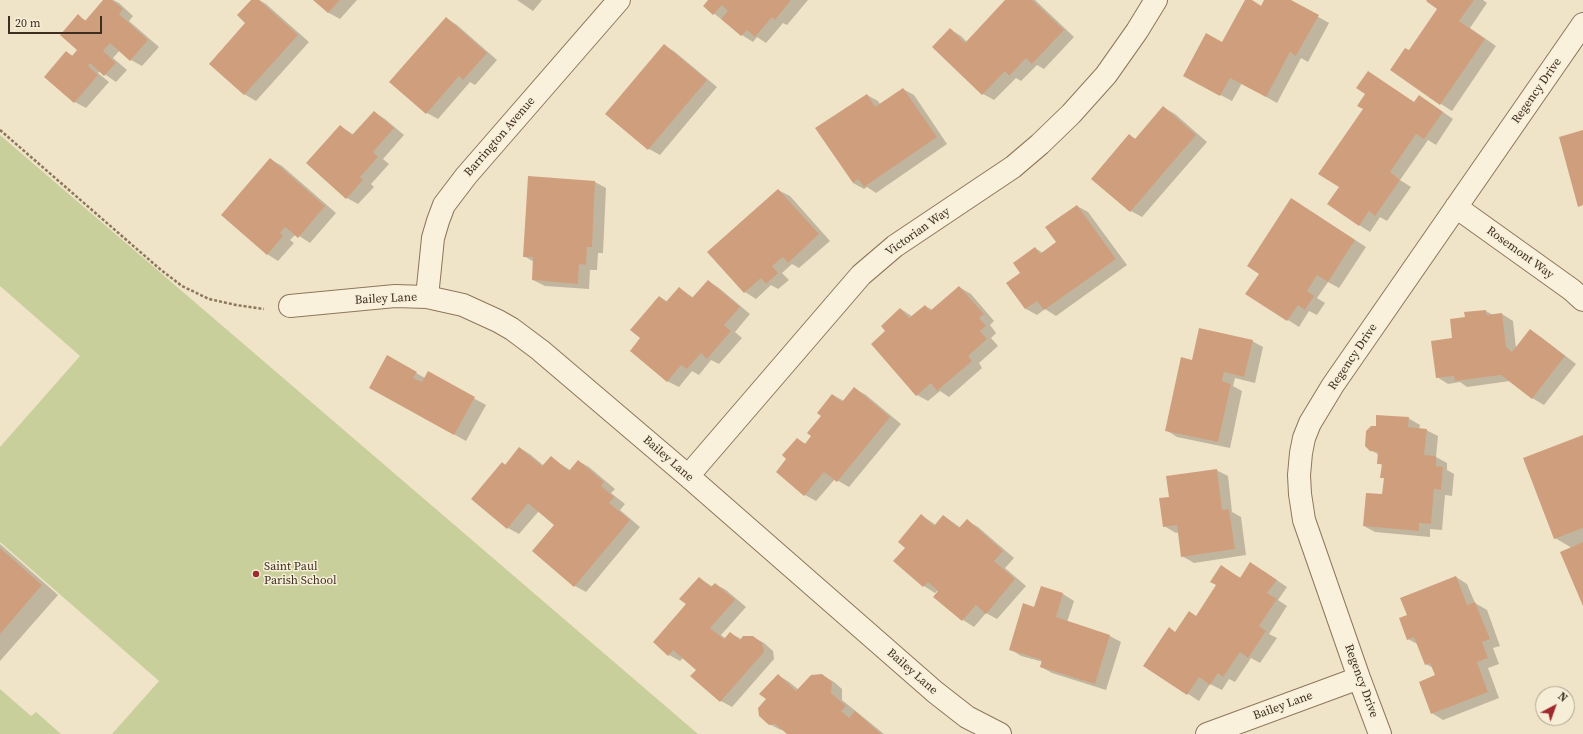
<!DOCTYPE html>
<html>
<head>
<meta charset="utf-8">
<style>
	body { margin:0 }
	#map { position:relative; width:1583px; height:734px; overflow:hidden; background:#f0e4c8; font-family:"Source Serif 4",serif }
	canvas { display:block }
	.north { position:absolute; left:1535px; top:686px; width:40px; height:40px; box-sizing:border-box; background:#f7eed8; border:1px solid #ada18e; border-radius:50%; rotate:41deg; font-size:11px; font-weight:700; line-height:16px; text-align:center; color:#3d2e20 }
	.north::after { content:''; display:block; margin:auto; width:14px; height:18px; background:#9e2a2b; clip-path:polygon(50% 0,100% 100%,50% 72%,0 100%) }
	.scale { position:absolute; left:8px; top:16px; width:94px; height:18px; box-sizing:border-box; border:2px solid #3d2e20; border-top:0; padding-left:5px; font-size:12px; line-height:14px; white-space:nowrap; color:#3d2e20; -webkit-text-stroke:3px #f7eed8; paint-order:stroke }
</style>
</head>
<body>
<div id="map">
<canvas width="1583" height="734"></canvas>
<div class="north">N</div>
<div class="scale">20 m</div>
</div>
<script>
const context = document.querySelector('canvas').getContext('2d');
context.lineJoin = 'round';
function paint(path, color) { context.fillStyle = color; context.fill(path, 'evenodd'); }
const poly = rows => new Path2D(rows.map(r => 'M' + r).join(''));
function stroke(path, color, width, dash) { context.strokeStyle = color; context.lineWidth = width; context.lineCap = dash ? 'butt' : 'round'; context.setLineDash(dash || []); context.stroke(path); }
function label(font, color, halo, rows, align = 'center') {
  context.font = font + ' "Source Serif 4",serif'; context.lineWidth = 3; context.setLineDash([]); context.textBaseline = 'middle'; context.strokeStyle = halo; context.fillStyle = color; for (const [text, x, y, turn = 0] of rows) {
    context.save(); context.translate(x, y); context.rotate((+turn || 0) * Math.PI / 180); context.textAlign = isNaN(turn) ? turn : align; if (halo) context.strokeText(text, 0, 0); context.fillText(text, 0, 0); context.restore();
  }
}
paint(poly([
	[0,135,324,413,698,734,112,734,159,681,0,542,0,447,80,356,0,286],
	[0,689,31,716,36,712,61,734,0,734]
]), '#c9cf9b');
paint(poly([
	[105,0,113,0,119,3,133,16,129,21,159,47,142,66,131,60,120,50,113,58,127,70,116,82,100,71,98,73,109,82,86,108,75,102,66,52,73,56,79,50,78,16,87,21],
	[252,0,259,0,266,4,309,42,256,101,244,94,247,23],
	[314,0,357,0,340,19,329,13],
	[517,0,542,0,533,11],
	[709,0,808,0,787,25,783,23,766,43,757,37,753,42,742,35,704,6],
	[1006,0,1035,0,1074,37,1044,69,1037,65,1021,81,1016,78,994,100,983,94,950,29,961,36,967,42],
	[1246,0,1250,0,1261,6,1265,0,1289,0,1329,23,1308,62,1301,58,1277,103,1242,83,1232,101,1196,82,1223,43],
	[1428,0,1483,0,1487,3,1470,28,1496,46,1452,111,1441,104,1439,9],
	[446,18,457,25,497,60,475,85,470,82,438,119,427,113],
	[664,45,675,52,717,87,660,155,649,149],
	[1368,72,1415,103,1430,103,1453,119,1436,145,1428,140,1400,180,1411,187,1387,221,1380,217,1370,232,1359,225,1340,187,1364,109],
	[903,89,914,95,947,144,876,193,867,187,864,189,853,183,867,95,878,101,880,104],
	[1163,107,1175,114,1207,142,1142,217,1131,211,1130,136,1136,139],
	[374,112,385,119,404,135,383,159,389,164,371,184,374,187,358,204,347,198,340,126,354,135],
	[270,159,282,166,336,213,310,243,296,234,290,240,294,243,278,261,267,254],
	[529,178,595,182,606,188,603,253,598,253,597,270,590,270,589,289,545,286,533,280,534,262,524,256],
	[778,190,790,196,830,241,799,268,792,264,782,273,789,280,778,289,771,285,756,299,745,292,709,252],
	[1292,199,1366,247,1339,288,1328,282,1317,298,1325,303,1317,315,1309,311,1299,327,1247,294,1260,273],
	[1077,206,1088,212,1127,265,1056,316,1045,309,1037,315,1026,309,1008,284,1022,273,1035,248,1043,253,1057,242],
	[708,281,719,288,750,314,735,332,742,338,719,364,711,360,699,375,692,371,679,387,667,381,642,338,660,297,668,302,679,288,694,298],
	[959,287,971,294,994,321,990,325,996,333,991,338,998,346,979,363,982,368,949,397,940,391,928,401,917,395,887,331,901,309,913,317,925,306,933,310],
	[1486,311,1493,315,1502,314,1513,321,1516,348,1530,330,1541,337,1576,364,1544,405,1532,398,1510,381,1467,387,1460,382,1448,384,1437,377,1453,339,1466,318],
	[1252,341,1263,347,1255,383,1235,378,1233,386,1242,391,1230,448,1177,437,1166,430,1192,361],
	[388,357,425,378,428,373,486,405,466,441,382,394],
	[854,388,866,395,901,424,849,487,835,479,816,501,805,495,777,472,788,459,797,439,806,444,812,436,833,395,844,401],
	[1408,418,1420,425,1419,429,1426,430,1438,436,1436,457,1447,463,1447,470,1454,474,1452,496,1445,495,1442,530,1430,529,1430,537,1375,532,1364,526,1383,495,1385,479,1381,477,1382,465,1378,463,1379,455,1371,450],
	[1583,436,1583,604,1572,548,1555,538],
	[520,448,531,455,544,466,551,458,570,470,578,461,589,467,615,489,611,493,625,504,620,510,640,527,586,592,575,586,555,525,539,511,519,534,508,528,502,463,506,465],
	[1216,470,1228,476,1232,512,1241,517,1246,555,1194,563,1182,556,1179,532,1176,533,1164,526,1170,498],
	[921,515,936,525,944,516,961,528,967,521,978,527,1014,558,1005,568,1026,586,997,619,986,613,974,627,963,620,938,590,935,593,924,586,895,561,906,548],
	[0,544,58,595,0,661],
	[1262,570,1287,587,1278,600,1287,606,1269,634,1277,638,1260,663,1251,658,1235,682,1229,679,1222,690,1210,684,1199,701,1144,665,1176,633,1197,617,1232,573,1241,578],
	[1456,577,1467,584,1475,603,1487,610,1500,646,1493,648,1499,664,1488,668,1499,698,1443,720,1432,713,1436,676,1433,668,1426,664,1419,645,1408,639,1408,615],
	[699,578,713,587,715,584,726,590,746,607,721,635,726,639,730,633,741,639,753,637,764,643,773,651,774,659,732,707,721,701,697,670,683,658,680,661,669,655],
	[1041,588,1063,594,1074,601,1067,622,1110,636,1121,642,1106,690,1052,673,1041,667,1043,662,1021,656,1010,649,1035,608],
	[778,675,789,682,799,690,822,675,834,682,842,689,842,700,884,734,789,734,784,730,781,730,769,724,767,699]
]), '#0003');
paint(poly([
	[103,0,112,0,123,9,119,14,148,40,130,61,110,43,103,51,116,63,104,76,90,63,88,66,98,75,74,103,44,77,66,51,72,56,77,50,60,35,78,14,85,21],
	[251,0,259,0,298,35,244,95,209,64,245,23,237,15],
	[313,0,340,0,328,13],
	[708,0,791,0,775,20,772,17,755,37,747,30,741,36,721,19,728,11,722,5,713,15,703,6],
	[1005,0,1032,0,1064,30,1032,64,1026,58,1009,76,1005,71,982,95,932,47,950,28,965,43],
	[1245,0,1252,0,1261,6,1264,0,1291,0,1319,15,1296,56,1290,52,1266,97,1230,78,1220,96,1183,76,1206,33,1222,42],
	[1427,0,1474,0,1459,21,1485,39,1440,105,1390,70,1405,48,1409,50,1437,9,1426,1],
	[446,17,487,53,463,80,459,76,426,114,389,82],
	[664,44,707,80,648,150,605,114],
	[1368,71,1414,102,1419,95,1443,112,1424,139,1416,134,1390,172,1400,180,1375,216,1369,211,1359,226,1327,204,1339,187,1318,174,1363,109,1357,106,1365,94,1356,88],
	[903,88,937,137,864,187,858,179,853,183,815,128,867,94,875,107],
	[1163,106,1196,135,1130,212,1091,179,1129,134,1135,139],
	[374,111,394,128,373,152,378,157,360,177,363,180,346,199,306,163,340,125,352,135],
	[1583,130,1583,205,1578,207,1559,137],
	[270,158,325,206,298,238,285,227,280,233,283,236,267,255,221,215],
	[528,176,595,181,592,247,587,247,586,265,579,264,578,284,532,280,533,257,523,257],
	[778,189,819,234,788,263,783,257,772,266,778,273,766,284,761,278,744,293,707,252],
	[1291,198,1355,240,1328,282,1317,275,1307,291,1314,296,1305,310,1298,305,1287,321,1245,294,1259,274,1247,266],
	[1077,205,1116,259,1044,310,1037,301,1025,309,1006,283,1020,273,1013,263,1035,247,1040,254,1056,242,1045,227],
	[708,280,740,307,724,325,731,331,707,359,701,353,687,369,681,365,667,382,630,351,640,338,630,330,659,296,666,302,679,287,692,298],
	[959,286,984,314,979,318,986,326,980,331,987,339,968,356,972,361,937,391,931,383,916,396,871,344,885,331,881,326,900,308,909,318,925,305,930,311],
	[1486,310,1486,315,1502,313,1506,347,1512,352,1530,329,1565,356,1532,399,1501,375,1455,381,1454,376,1436,378,1431,341,1452,338,1450,319,1465,317,1464,312],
	[1199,328,1253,340,1244,377,1224,372,1222,381,1231,384,1218,442,1165,431,1181,357,1192,360],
	[387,355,417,372,413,378,422,382,428,371,475,397,454,435,369,388],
	[854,387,890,417,837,482,824,472,804,496,776,472,786,459,782,455,797,438,805,444,811,436,807,433,821,416,817,413,832,394,842,402],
	[1376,415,1409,417,1408,427,1427,429,1424,455,1436,456,1436,466,1443,467,1441,490,1434,489,1431,524,1419,523,1419,531,1363,526,1366,493,1382,494,1384,478,1380,478,1382,464,1377,464,1378,452,1370,451,1365,446,1366,431,1371,426,1376,426],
	[1583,435,1583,528,1554,539,1523,458],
	[519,447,542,466,551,456,569,471,578,460,604,482,601,486,614,497,609,503,630,520,574,587,532,551,554,525,528,503,507,529,471,499,502,462,505,465],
	[1217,469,1222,510,1229,509,1235,549,1181,557,1177,525,1163,527,1159,498,1169,497,1166,476],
	[921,514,934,526,943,515,959,528,967,519,1003,551,994,561,1015,579,986,614,976,605,962,621,933,597,938,591,928,582,923,587,893,561,905,548,898,542],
	[1583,542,1583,606,1560,552],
	[0,548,42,585,0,634],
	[1250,562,1277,580,1267,593,1277,599,1259,626,1266,631,1248,658,1240,652,1223,677,1218,673,1210,685,1199,677,1187,695,1143,666,1169,627,1175,632,1189,611,1196,616,1216,585,1210,582,1221,565,1240,578],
	[1456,576,1467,605,1475,602,1490,639,1482,642,1488,658,1477,662,1488,692,1431,714,1419,682,1435,675,1430,663,1425,665,1414,637,1407,640,1399,618,1407,615,1400,598],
	[699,577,711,587,715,583,735,600,710,628,724,639,730,632,740,640,743,636,753,636,762,643,764,652,720,702,690,676,696,670,673,650,668,656,653,642,686,604,679,599],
	[1041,586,1063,593,1056,617,1110,635,1095,684,1040,667,1042,660,1009,650,1023,603,1034,607],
	[778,674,796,691,811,675,822,674,832,682,831,693,846,706,841,711,849,718,855,711,881,734,787,734,775,724,769,725,759,716,758,708,766,699,759,694]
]), '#cf9f7d');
const minor = poly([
	[1456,207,1572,290,1583,300],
	[427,297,433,238,438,221,444,205,466,176,619,0],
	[290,306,395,296,427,297,463,305,498,321,512,329,540,350,688,476,935,692,967,717,1000,734],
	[688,476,861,275,895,246,1013,167,1040,144,1071,114,1106,75,1137,31,1156,0],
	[1207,734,1359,678],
	[1380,734,1359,678,1304,520,1300,494,1299,475,1301,453,1304,438,1310,423,1333,385,1583,24]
]);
stroke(minor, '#8d765c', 24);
stroke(poly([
	[0,130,161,270,182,286,209,299,236,305,264,309]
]), '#8d765c', 2.5, [3, 2]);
stroke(minor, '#faf1dc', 22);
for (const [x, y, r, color] of [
	[256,574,4,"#9e2a2b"]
]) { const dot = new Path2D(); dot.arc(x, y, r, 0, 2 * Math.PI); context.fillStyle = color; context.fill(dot); stroke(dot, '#f7eed8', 1.5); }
label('12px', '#3d2e20', '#f7eed8', [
	["Regency Drive",1537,91,-55],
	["Barrington Avenue",500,137,-49],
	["Victorian Way",918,232,-35],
	["Rosemont Way",1520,253,36],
	["Bailey Lane",386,299,-3],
	["Regency Drive",1353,357,-56],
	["Bailey Lane",668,459,41],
	["Bailey Lane",912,672,41],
	["Regency Drive",1361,681,70],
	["Bailey Lane",1283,706,-20]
]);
label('12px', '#3d2e20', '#f7eed8', [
	["Saint Paul",264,567],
	["Parish School",264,581]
], 'left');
</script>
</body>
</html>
